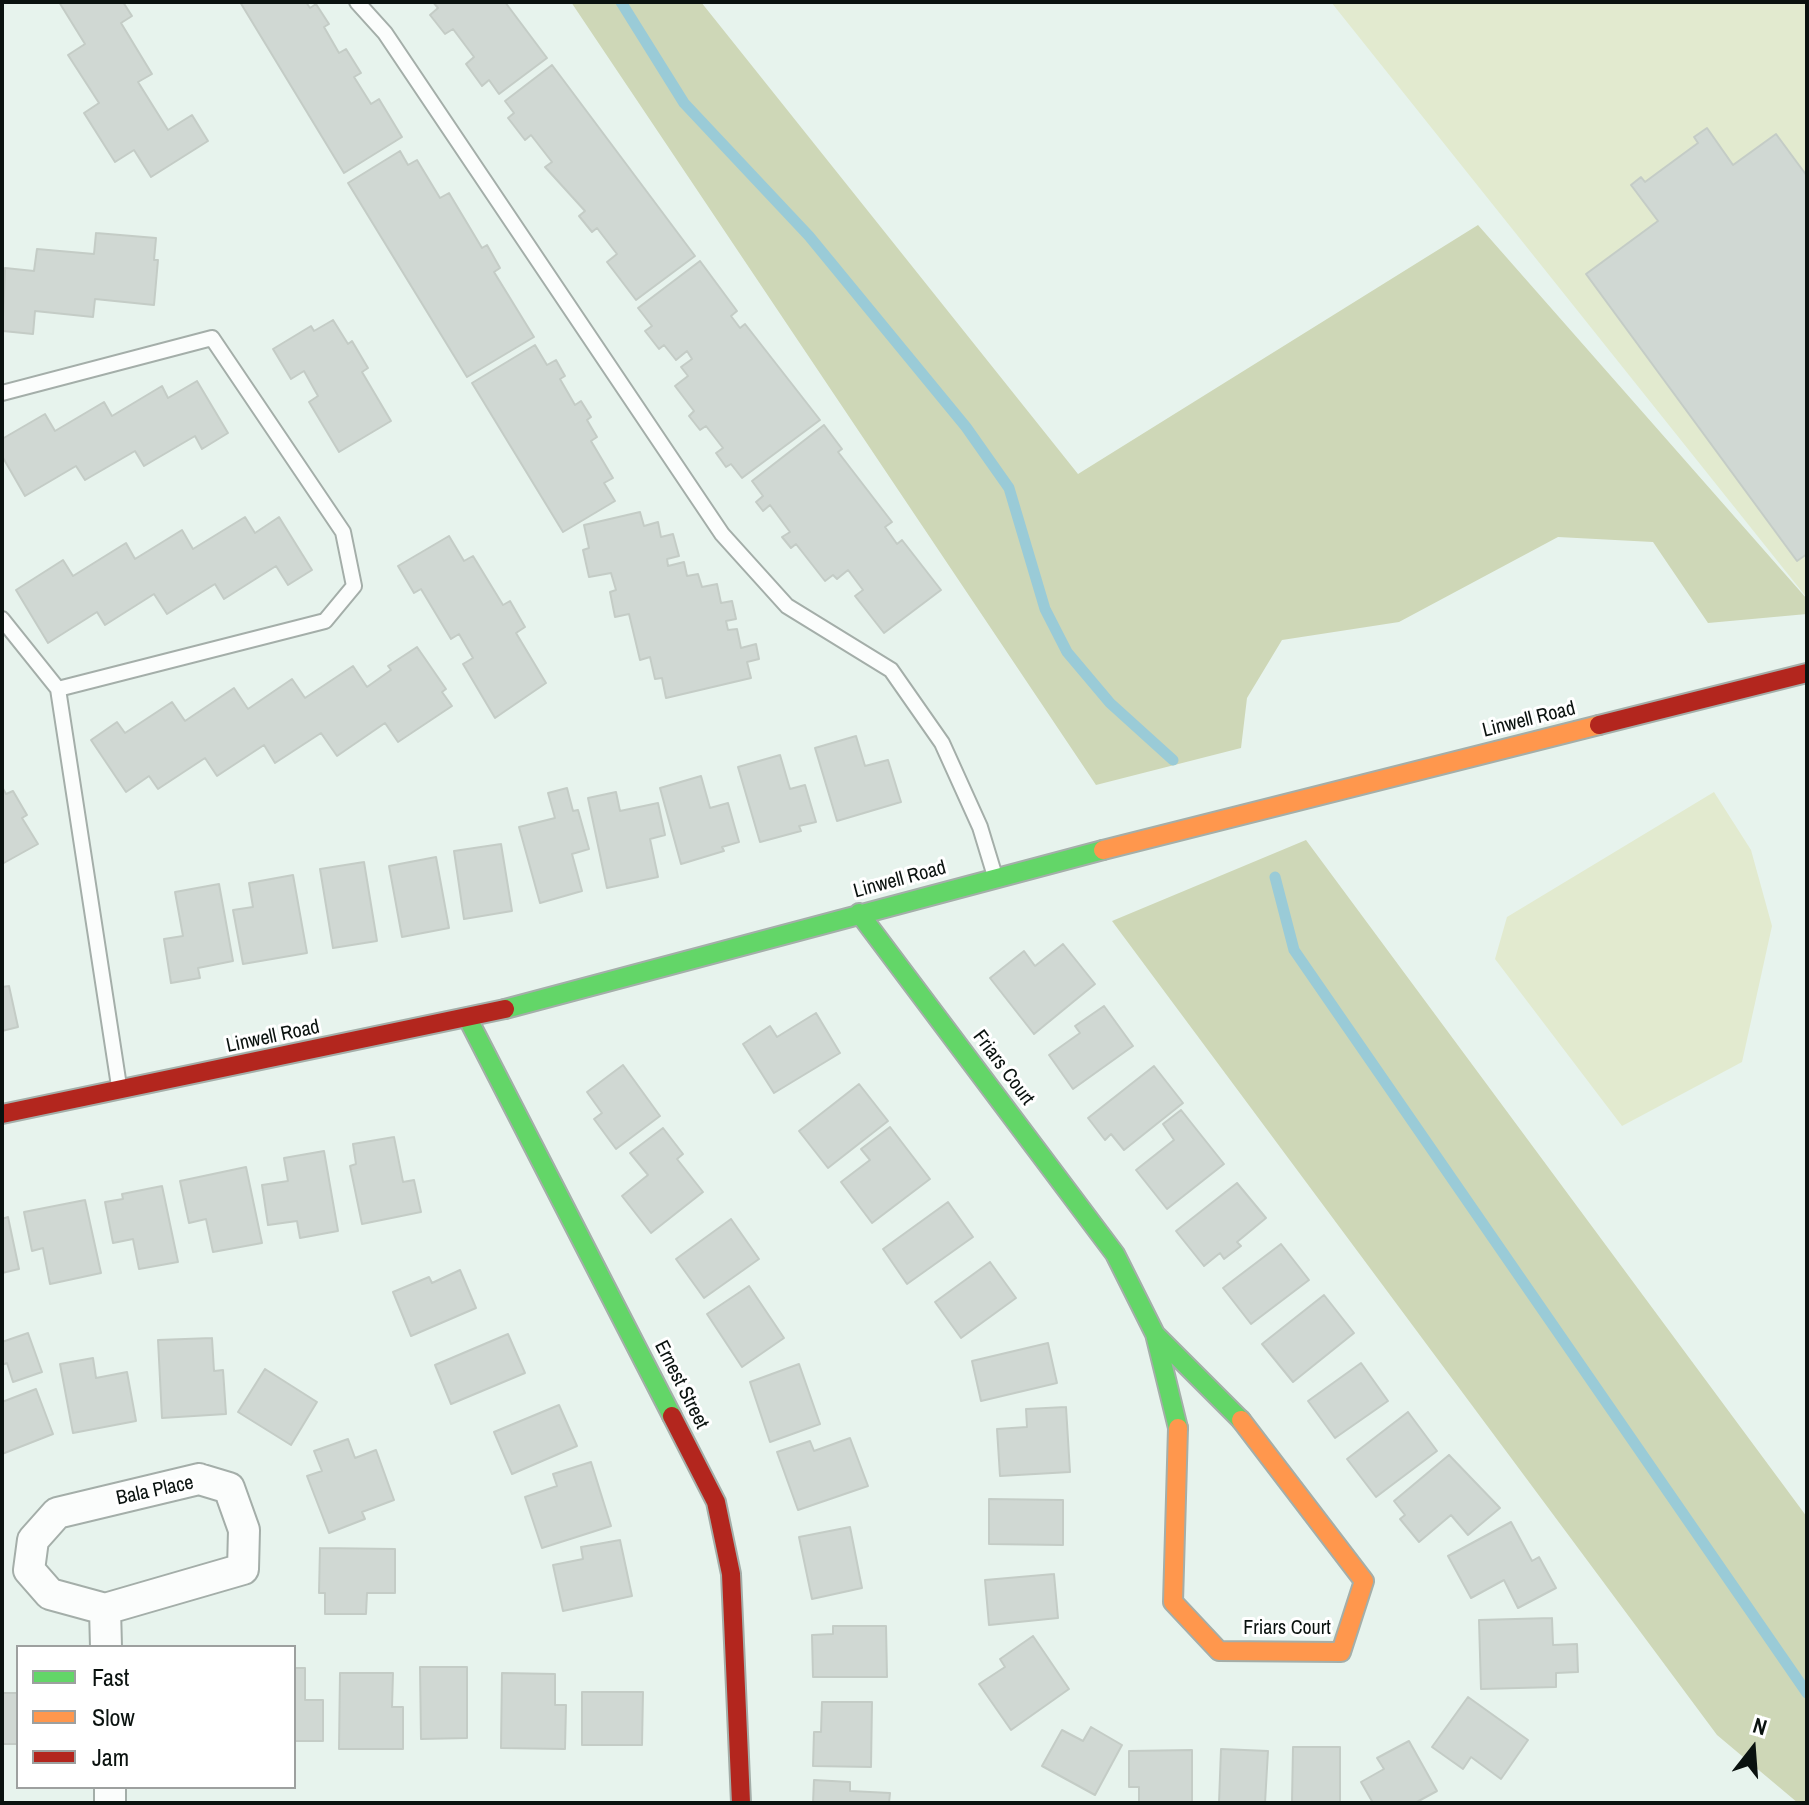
<!DOCTYPE html>
<html>
<head>
<meta charset="utf-8">
<style>
	body { margin:0 }
	#map { position:relative; width:1809px; height:1805px; overflow:hidden; background:#e7f3ed; font-family:"Archivo Narrow",sans-serif }
	canvas { display:block }
	.frame { position:absolute; inset:0; border:4px solid #0a120f; pointer-events:none }
	.legend { position:absolute; left:16px; top:1645px; width:280px; height:144px; box-sizing:border-box; background:#fff; border:2px solid #9da09f; margin:0; padding:10px 14px; list-style:none; font-size:24px; color:#0a120f }
	.legend li { display:flex; align-items:center; gap:16px; height:40px }
	.legend b { width:40px; border:2px solid #9da09f }
	.north { position:absolute; left:1713px; top:1709px; width:80px; height:80px; -webkit-text-stroke:6px #fff; paint-order:stroke; rotate:17deg; font-size:22px; font-weight:700; line-height:32px; text-align:center; color:#0a120f }
	.north::after { content:''; display:block; margin:auto; width:28px; height:36px; background:#0a120f; clip-path:polygon(50% 0,100% 100%,50% 72%,0 100%) }
</style>
</head>
<body>
<div id="map">
<canvas width="1809" height="1805"></canvas>
<div class="frame"></div>
<ul class="legend">
<li><b style="height:10px;background:#63d668"></b>Fast</li>
<li><b style="height:10px;background:#ff974d"></b>Slow</li>
<li><b style="height:10px;background:#b3261e"></b>Jam</li>
</ul>
<div class="north">N</div>
</div>
<script>
const context = document.querySelector('canvas').getContext('2d');
context.lineJoin = 'round';
function paint(path, color) { context.fillStyle = color; context.fill(path, 'evenodd'); }
const poly = rows => new Path2D(rows.map(r => 'M' + r).join(''));
function stroke(path, color, width, dash) { context.strokeStyle = color; context.lineWidth = width; context.lineCap = dash ? 'butt' : 'round'; context.setLineDash(dash || []); context.stroke(path); }
function label(font, color, halo, rows, align = 'center') {
  context.font = font + ' "Archivo Narrow",sans-serif'; context.lineWidth = 6; context.setLineDash([]); context.textBaseline = 'middle'; context.strokeStyle = halo; context.fillStyle = color; for (const [text, x, y, turn = 0] of rows) {
    context.save(); context.translate(x, y); context.rotate((+turn || 0) * Math.PI / 180); context.textAlign = isNaN(turn) ? turn : align; if (halo) context.strokeText(text, 0, 0); context.fillText(text, 0, 0); context.restore();
  }
}
paint(poly([
	[1331,2,1807,2,1807,598],
	[1714,792,1751,850,1772,926,1742,1062,1622,1126,1495,959,1507,917]
]), '#e2eacf');
paint(poly([
	[571,2,701,2,1078,474,1478,225,1807,599,1807,614,1708,623,1653,542,1558,537,1399,622,1282,640,1247,698,1241,748,1096,785],
	[1306,840,1807,1517,1807,1803,1798,1803,1717,1735,1112,921]
]), '#ced7b7');
stroke(poly([
	[621,2,684,103,809,236,966,427,1009,488,1045,609,1067,652,1110,703,1173,760],
	[1275,877,1294,950,1807,1693]
]), '#9acbd7', 11);
const building = poly([
	[59,2,123,2,132,16,121,23,152,74,138,82,168,130,192,115,208,141,151,177,134,150,115,162,84,113,99,103,68,55,85,44,59,2],
	[240,2,306,2,310,8,316,4,329,24,324,27,339,53,346,49,361,73,354,77,371,104,379,99,402,137,344,173,240,2],
	[433,2,505,2,547,58,499,94,489,80,482,86,466,64,474,57,453,29,445,34,430,15,438,8,433,2],
	[552,65,695,256,636,300,607,262,617,254,597,228,592,232,579,216,585,211,545,167,552,162,531,135,525,140,508,118,514,113,505,101,552,65],
	[1707,128,1733,165,1776,134,1807,176,1807,554,1797,561,1586,274,1658,221,1631,185,1641,177,1645,182,1698,143,1694,137,1707,128],
	[400,151,408,165,417,160,440,198,449,193,482,248,487,245,500,268,494,272,534,337,467,377,348,183,400,151],
	[96,233,156,238,154,260,158,260,154,305,95,299,93,317,35,311,33,334,3,331,2,341,5,268,34,271,37,249,94,254,96,233],
	[700,261,737,311,731,316,740,328,745,324,820,420,742,478,731,464,726,467,716,453,723,448,706,426,700,430,689,416,694,411,675,386,688,376,681,367,692,359,687,351,676,360,664,345,659,349,645,331,652,326,638,308,700,261],
	[333,320,348,344,352,341,368,368,362,372,391,421,339,452,309,402,318,396,304,371,291,379,273,349,311,326,314,331,333,320],
	[535,345,547,365,556,360,565,376,560,379,575,405,581,401,591,417,587,420,597,437,591,441,613,478,604,483,615,501,563,532,472,383,535,345],
	[197,381,228,433,202,449,195,436,144,466,135,451,85,480,76,466,25,496,2,456,2,439,45,414,55,431,104,402,112,416,162,386,168,398,197,381],
	[824,425,842,449,838,452,892,522,885,527,897,544,902,540,941,590,884,633,855,596,863,590,848,570,837,579,833,575,825,581,796,544,791,548,782,537,790,532,770,505,763,511,756,502,763,496,752,481,824,425],
	[640,512,644,526,658,522,661,537,673,534,679,556,667,559,668,566,684,562,687,576,698,574,702,587,717,584,721,603,732,601,736,619,726,621,728,630,737,629,741,648,756,644,759,659,747,662,751,678,666,698,662,678,655,679,650,657,640,660,629,614,615,617,610,592,616,590,611,573,589,577,583,550,589,548,584,525,640,512],
	[245,517,255,533,279,517,312,570,288,585,276,566,224,599,215,584,167,614,154,594,105,625,97,612,48,643,16,590,63,560,73,576,126,543,135,559,182,530,193,549,245,517],
	[449,536,464,561,473,556,503,605,510,601,525,627,516,633,546,683,495,718,463,664,473,658,459,634,451,639,421,589,414,593,398,566,449,536],
	[417,647,446,689,442,692,452,706,398,742,385,723,337,756,321,733,275,763,264,745,217,776,205,758,158,789,149,776,126,792,91,740,117,722,125,733,172,702,185,721,234,688,248,709,292,679,305,698,353,666,367,687,391,670,388,666,417,647],
	[856,736,865,766,888,760,901,802,837,821,815,748,856,736],
	[780,755,790,789,805,785,816,822,799,826,801,831,760,842,738,767,780,755],
	[701,776,710,808,728,803,739,842,722,847,724,851,681,864,660,788,701,776],
	[2,787,6,794,13,791,27,815,22,818,38,844,2,864,2,787],
	[567,788,573,811,578,810,589,849,572,854,582,891,540,903,519,827,555,818,548,793,567,788],
	[616,792,620,811,658,803,665,835,650,839,658,877,607,888,588,798,616,792],
	[501,844,512,911,464,919,454,851,501,844],
	[436,857,449,928,402,937,389,866,436,857],
	[364,862,377,941,333,948,320,869,364,862],
	[293,875,307,953,243,964,233,910,253,907,249,883,293,875],
	[219,884,233,961,198,968,200,978,171,983,164,939,183,936,175,892,219,884],
	[1063,944,1095,984,1034,1034,990,978,1024,951,1035,966,1063,944],
	[9,986,18,1027,2,1031,2,987,9,986],
	[1104,1006,1133,1046,1073,1089,1049,1055,1080,1033,1075,1026,1104,1006],
	[816,1013,840,1053,774,1093,743,1044,770,1026,777,1037,816,1013],
	[623,1065,660,1116,616,1149,594,1119,602,1113,587,1092,623,1065],
	[1154,1066,1183,1103,1124,1150,1111,1134,1105,1140,1088,1118,1154,1066],
	[859,1084,888,1121,828,1168,799,1131,859,1084],
	[1181,1110,1224,1164,1167,1209,1136,1170,1174,1140,1163,1124,1181,1110],
	[890,1127,930,1179,872,1223,841,1182,870,1160,861,1149,890,1127],
	[663,1128,683,1154,677,1159,703,1192,651,1233,622,1196,648,1175,630,1153,663,1128],
	[394,1137,403,1182,414,1180,421,1212,362,1224,350,1166,356,1164,353,1144,394,1137],
	[324,1151,338,1231,300,1238,297,1221,268,1225,262,1185,288,1181,284,1158,324,1151],
	[246,1167,262,1243,213,1252,206,1219,189,1223,180,1181,246,1167],
	[1237,1183,1266,1218,1237,1242,1241,1246,1224,1259,1220,1253,1204,1266,1176,1231,1237,1183],
	[162,1186,178,1262,139,1269,133,1239,113,1243,105,1202,123,1199,122,1194,162,1186],
	[85,1200,101,1273,50,1284,43,1248,32,1251,24,1212,85,1200],
	[948,1202,973,1237,907,1284,883,1249,948,1202],
	[8,1217,19,1269,2,1273,2,1219,8,1217],
	[731,1219,759,1259,704,1298,676,1259,731,1219],
	[1281,1244,1309,1280,1251,1324,1223,1288,1281,1244],
	[990,1262,1016,1298,961,1338,935,1302,990,1262],
	[460,1270,476,1308,411,1336,393,1292,429,1277,432,1283,460,1270],
	[749,1286,784,1338,742,1367,707,1314,749,1286],
	[1324,1295,1354,1333,1293,1382,1262,1344,1324,1295],
	[28,1333,42,1372,13,1382,7,1363,2,1365,2,1342,28,1333],
	[508,1334,525,1373,451,1404,435,1365,508,1334],
	[212,1338,214,1371,223,1370,226,1414,162,1418,158,1340,212,1338],
	[1048,1343,1057,1383,981,1401,972,1361,1048,1343],
	[93,1358,96,1378,127,1372,136,1421,73,1433,60,1364,93,1358],
	[1361,1363,1388,1401,1335,1438,1308,1401,1361,1363],
	[799,1364,820,1424,770,1442,750,1382,799,1364],
	[265,1369,317,1402,291,1445,238,1412,265,1369],
	[36,1389,53,1434,2,1454,2,1402,36,1389],
	[559,1405,577,1446,512,1474,494,1432,559,1405],
	[1066,1407,1070,1472,1000,1476,997,1429,1027,1427,1026,1409,1066,1407],
	[1408,1412,1437,1451,1376,1497,1347,1459,1408,1412],
	[850,1438,868,1486,798,1510,777,1452,810,1441,814,1451,850,1438],
	[348,1439,355,1458,376,1450,394,1500,362,1512,365,1519,329,1533,307,1476,322,1471,314,1451,348,1439],
	[1449,1455,1500,1508,1468,1535,1451,1515,1419,1542,1400,1519,1405,1515,1394,1501,1449,1455],
	[591,1462,611,1526,542,1548,525,1497,557,1486,553,1474,591,1462],
	[989,1499,1063,1500,1063,1545,989,1544,989,1499],
	[1511,1522,1532,1561,1539,1557,1556,1588,1518,1608,1504,1580,1471,1598,1448,1556,1511,1522],
	[850,1527,862,1588,812,1599,799,1537,850,1527],
	[620,1540,632,1596,563,1611,553,1565,583,1559,581,1547,620,1540],
	[320,1548,395,1549,395,1593,367,1593,366,1614,325,1614,325,1593,319,1593,320,1548],
	[1054,1574,1058,1618,989,1625,985,1580,1054,1574],
	[1552,1618,1553,1645,1577,1644,1578,1672,1556,1673,1556,1687,1481,1689,1479,1620,1552,1618],
	[833,1626,886,1626,887,1677,813,1677,812,1635,833,1634,833,1626],
	[1033,1636,1069,1689,1011,1730,979,1684,1005,1667,1000,1659,1033,1636],
	[420,1667,467,1667,467,1738,421,1739,420,1667],
	[294,1668,305,1668,305,1700,323,1700,323,1741,294,1741,294,1668],
	[340,1673,393,1673,392,1707,403,1707,403,1749,339,1749,340,1673],
	[502,1673,555,1674,555,1705,566,1705,565,1749,501,1748,502,1673],
	[582,1692,643,1692,642,1745,582,1745,582,1692],
	[2,1693,18,1693,18,1744,2,1744,2,1693],
	[1468,1697,1528,1740,1501,1779,1471,1757,1463,1769,1432,1747,1468,1697],
	[822,1702,872,1702,871,1767,813,1766,814,1732,821,1732,822,1702],
	[1091,1727,1122,1745,1095,1795,1042,1766,1062,1730,1083,1741,1091,1727],
	[1409,1741,1437,1791,1415,1803,1373,1803,1361,1782,1384,1769,1377,1758,1409,1741],
	[1293,1747,1340,1747,1340,1803,1292,1803,1293,1747],
	[1221,1749,1268,1751,1265,1803,1219,1803,1221,1749],
	[1192,1750,1192,1803,1139,1803,1139,1787,1129,1787,1129,1751,1192,1750],
	[814,1780,850,1782,850,1791,890,1793,889,1803,813,1803,814,1780]
]);
paint(building, '#d0d8d3');
stroke(building, '#c4ccc6', 2);
const lane = poly([
	[357,2,385,33,722,534,787,606,891,670,942,743,980,827,994,873],
	[2,393,212,338,343,532,354,586,325,621,58,689],
	[2,619,58,689,119,1086]
]);
const street = poly([
	[199,1479,229,1488,244,1530,243,1569,105,1609,50,1594,29,1570,33,1540,57,1513,199,1479],
	[105,1609,106,1647],
	[110,1787,110,1803]
]);
const fast = poly([
	[859,913,1115,1254,1155,1334,1178,1428],
	[505,1009,1103,850],
	[468,1019,672,1416],
	[1155,1334,1241,1420]
]);
const slow = poly([
	[1103,850,1599,725],
	[1178,1428,1173,1602,1219,1651,1341,1652,1364,1581,1241,1420]
]);
const jam = poly([
	[1599,725,1807,673],
	[2,1114,505,1009],
	[672,1416,716,1502,731,1574,741,1803]
]);
stroke(lane, '#a4aea9', 18);
stroke(street, '#a4aea9', 34);
stroke(fast, '#a4aea9', 22);
stroke(slow, '#a4aea9', 22);
stroke(jam, '#a4aea9', 22);
stroke(lane, '#fbfdfc', 14);
stroke(street, '#fbfdfc', 30);
stroke(fast, '#63d668', 18);
stroke(slow, '#ff974d', 18);
stroke(jam, '#b3261e', 18);
label('20px', '#0a120f', '#fff', [
	["Linwell Road",1529,720,-14],
	["Linwell Road",900,880,-15],
	["Linwell Road",273,1037,-12],
	["Friars Court",1003,1068,53],
	["Ernest Street",681,1385,63],
	["Bala Place",155,1491,-12],
	["Friars Court",1287,1629]
]);
</script>
</body>
</html>
